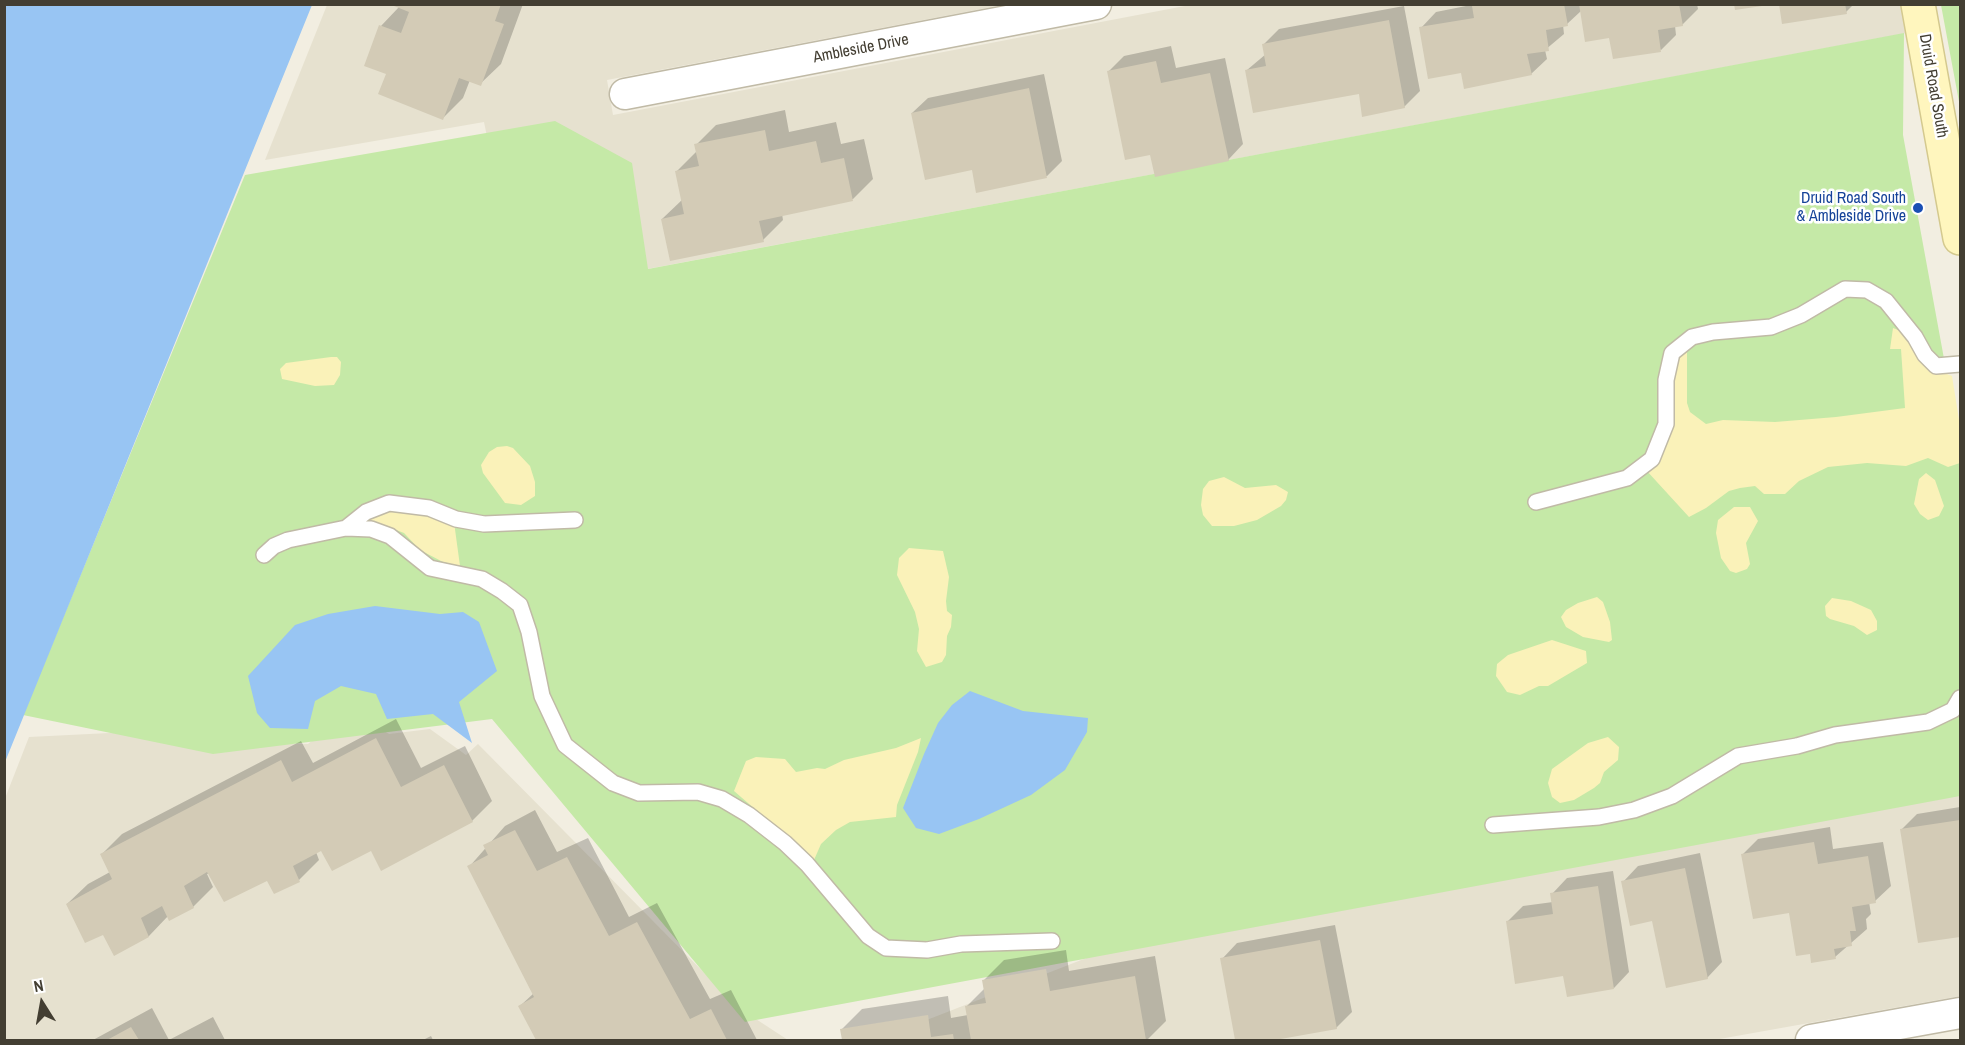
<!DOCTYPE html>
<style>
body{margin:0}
#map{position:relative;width:1965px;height:1045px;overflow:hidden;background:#f2eee1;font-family:"Archivo Narrow",sans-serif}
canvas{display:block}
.frame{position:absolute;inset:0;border:6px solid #433e32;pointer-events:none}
.north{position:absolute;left:12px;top:973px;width:60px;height:60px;-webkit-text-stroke:4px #fff;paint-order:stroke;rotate:349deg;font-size:16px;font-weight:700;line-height:24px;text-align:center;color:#433e32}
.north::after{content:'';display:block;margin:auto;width:21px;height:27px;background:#433e32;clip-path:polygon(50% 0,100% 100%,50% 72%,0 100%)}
</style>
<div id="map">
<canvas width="1965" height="1045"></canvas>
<div class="frame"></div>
<div class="north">N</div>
</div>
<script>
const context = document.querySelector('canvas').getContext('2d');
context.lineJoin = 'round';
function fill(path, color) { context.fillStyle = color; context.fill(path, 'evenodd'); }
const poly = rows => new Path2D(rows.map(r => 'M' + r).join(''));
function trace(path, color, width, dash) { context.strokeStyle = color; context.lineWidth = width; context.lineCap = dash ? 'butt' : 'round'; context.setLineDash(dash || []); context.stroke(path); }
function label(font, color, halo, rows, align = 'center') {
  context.font = font + ' "Archivo Narrow",sans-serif'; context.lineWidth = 5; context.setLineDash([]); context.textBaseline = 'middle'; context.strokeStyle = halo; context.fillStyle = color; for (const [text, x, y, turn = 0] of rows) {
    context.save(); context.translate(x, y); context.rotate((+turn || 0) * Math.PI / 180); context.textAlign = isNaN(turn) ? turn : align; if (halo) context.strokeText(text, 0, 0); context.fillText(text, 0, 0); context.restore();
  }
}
fill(poly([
 [1902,4,1907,33,519,293,484,122,265,160,327,5,1002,5,607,80,613,115,1190,5],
 [1960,722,1960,996,1714,1040,875,1040,1205,912],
 [375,725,389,734,430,729,466,755,478,744,739,1008,788,1040,5,1040,4,801,29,737,250,726,270,743,308,744,321,733]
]), '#e6e1cf');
fill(poly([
 [1941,5,1960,5,1960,107],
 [1904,33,1903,135,1960,446,1960,796,745,1022,492,719,213,754,23,715,245,175,555,121,632,163,648,269]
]), '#c5e9a7');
fill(poly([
 [1893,328,1903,332,1928,366,1952,376,1960,426,1960,463,1948,467,1928,458,1906,466,1867,463,1828,467,1799,481,1785,494,1764,494,1755,486,1740,488,1729,491,1706,508,1689,517,1646,470,1670,394,1677,353,1683,350,1687,352,1687,403,1690,412,1706,424,1723,420,1775,422,1836,417,1905,408,1901,349,1890,349],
 [331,357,337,357,341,362,340,375,334,385,315,386,282,379,280,369,286,363],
 [507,446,513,448,530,466,535,482,535,496,521,505,505,503,483,473,481,465,489,452,497,447],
 [1926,473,1935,480,1944,506,1939,516,1928,520,1920,514,1914,504,1919,479],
 [1224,477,1245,488,1276,485,1288,492,1286,500,1281,506,1257,520,1234,526,1212,526,1203,515,1201,505,1203,489,1209,481],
 [391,507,428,510,454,522,460,566,443,562,420,550,404,533,370,520,376,511],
 [1734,507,1750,507,1758,521,1746,543,1750,564,1747,569,1736,573,1730,571,1721,558,1716,533,1718,520],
 [909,548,943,551,949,577,946,601,947,611,952,615,951,627,947,636,946,655,942,662,926,667,917,651,919,629,915,612,897,575,899,558],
 [1597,597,1603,602,1610,622,1612,640,1609,642,1583,637,1566,627,1561,617,1566,610,1578,603],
 [1832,598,1851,601,1871,610,1877,621,1877,630,1867,635,1854,626,1830,619,1826,616,1825,606],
 [1552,640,1586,651,1587,663,1548,686,1539,686,1520,695,1507,692,1496,676,1497,664,1508,655],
 [1608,737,1619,747,1618,760,1604,772,1600,783,1594,788,1574,800,1560,803,1552,797,1548,783,1552,769,1588,743],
 [921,738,918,752,897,805,896,817,850,822,836,830,821,844,814,860,734,791,746,761,756,757,785,759,796,772,817,768,825,769,844,760,896,748]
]), '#faf2b9');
fill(poly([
 [5,4,312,5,5,762,4,5],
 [375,606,440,614,463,612,479,622,497,671,459,702,472,743,433,714,387,719,376,694,341,686,315,701,308,729,270,728,257,713,248,676,295,625,328,614],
 [970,691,1023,711,1088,718,1087,732,1065,770,1031,795,979,819,939,834,916,828,903,808,924,754,938,723,952,705]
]), '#98c5f3');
fill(poly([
 [393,4,523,4,501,64,480,84,470,80,463,98,443,118,388,73,366,65,381,26,399,7],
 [1476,4,1697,4,1698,9,1682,25,1675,26,1676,35,1661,50,1581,11,1567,24,1563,25,1564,34,1545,50,1547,59,1531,74,1462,72,1421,28,1436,12],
 [1780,4,1854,4,1846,12],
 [1404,6,1420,91,1404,107,1360,92,1247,70,1266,54,1264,44,1279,29],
 [1171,46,1176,68,1225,58,1243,144,1228,160,1152,153,1108,72,1124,56],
 [1044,74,1062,161,1047,176,973,168,912,113,928,98],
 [785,110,789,132,836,122,841,144,864,139,873,179,853,199,782,214,783,220,763,240,662,219,683,199,677,171,697,151,696,145,716,125],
 [396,719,421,768,465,746,492,801,472,821,371,849,321,849,316,852,319,860,299,880,210,873,207,874,213,887,193,907,168,916,149,936,115,954,103,933,67,904,88,884,110,872,102,854,122,834,301,741,313,763],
 [1960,807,1960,935,1919,942,1901,830,1917,814],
 [535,810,557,852,588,838,629,917,657,903,710,999,731,990,757,1040,538,1040,520,1006,534,993,469,867,505,826],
 [1830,827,1833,849,1883,842,1891,886,1875,901,1869,902,1871,914,1866,919,1867,929,1835,957,1811,952,1790,911,1743,854,1758,839],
 [1700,853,1722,962,1707,978,1653,920,1623,882,1638,866],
 [1613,871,1629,972,1614,988,1564,974,1507,922,1523,906,1553,902,1552,894,1567,878],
 [1335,925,1352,1012,1336,1028,1267,1040,1237,1040,1222,959,1237,943],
 [1066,950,1069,971,1155,956,1166,1021,1147,1040,844,1040,842,1029,862,1009,948,996,951,1018,968,1015,966,1007,985,988,984,980,1004,960],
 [152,1008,169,1040,213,1017,225,1040,93,1040],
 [431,1036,433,1040,423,1040]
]), '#0003');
fill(poly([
 [389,4,501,4,495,21,504,24,481,86,459,78,443,120,378,94,386,74,364,66,379,25,401,33,409,12],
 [1480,4,1564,4,1568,26,1546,30,1549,51,1527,54,1532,75,1464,89,1461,73,1428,79,1419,27,1474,18,1472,6],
 [1579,4,1679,4,1683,26,1658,30,1661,52,1613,59,1609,38,1585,42],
 [1734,4,1762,4,1762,6,1735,10],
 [1779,4,1845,4,1847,14,1782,24],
 [1389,20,1405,108,1362,117,1359,94,1253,113,1245,70,1266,66,1262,44],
 [1156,61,1161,83,1210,73,1229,161,1155,177,1150,155,1125,160,1107,71],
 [1029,88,1047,178,976,193,972,170,925,180,911,113],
 [765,130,769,151,816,141,821,163,844,158,853,201,759,221,764,242,670,261,661,219,684,214,675,171,699,166,694,144],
 [376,738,401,787,444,765,473,822,381,871,371,851,332,871,321,851,293,866,300,882,274,894,267,881,224,902,207,872,184,886,194,908,169,921,162,906,141,918,149,937,114,956,103,935,85,943,66,904,112,879,100,854,281,760,292,782],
 [1960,820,1960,937,1918,943,1900,829],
 [515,830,537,871,567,857,609,936,637,922,690,1019,711,1009,727,1040,536,1040,518,1006,534,997,467,866,488,855,483,845],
 [1814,842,1818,864,1868,856,1876,903,1852,907,1856,931,1850,931,1852,946,1834,949,1836,959,1811,963,1810,954,1796,956,1789,913,1753,919,1741,854],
 [1685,868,1708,979,1666,988,1652,921,1630,926,1621,881],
 [1598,886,1614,989,1567,997,1563,976,1515,984,1506,921,1553,914,1550,893],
 [1320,940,1337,1029,1275,1040,1235,1040,1220,958],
 [1046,969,1050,991,1135,976,1146,1040,971,1040,965,1006,986,1003,982,980],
 [928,1015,931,1037,953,1034,954,1040,842,1040,840,1029],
 [131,1027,139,1040,107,1040]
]), '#d3cbb6');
const lane = poly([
 [1536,502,1627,478,1652,459,1666,424,1666,380,1672,353,1692,337,1713,332,1771,327,1801,315,1845,289,1867,290,1886,301,1915,337,1925,355,1936,366,1960,364],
 [346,528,366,512,389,503,429,508,456,519,484,524,575,520],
 [264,555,274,546,288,540,346,528,371,529,390,536,430,568,482,579,502,591,520,605,529,632,542,696,565,745,613,783,639,793,698,792,722,799,749,815,785,843,807,864,868,936,886,948,927,950,961,944,1052,941],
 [1493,825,1599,817,1634,810,1672,796,1738,756,1797,746,1835,735,1928,722,1953,710,1960,698]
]);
const street = poly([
 [625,94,1096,4],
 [1811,1040,1960,1013]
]);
const secondary = poly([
 [1918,4,1960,238]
]);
trace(lane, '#c0baa6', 18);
trace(street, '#c0baa6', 33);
trace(secondary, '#d4c98e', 36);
trace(lane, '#fff', 15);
trace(street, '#fff', 30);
trace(secondary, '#fff6be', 33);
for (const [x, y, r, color] of [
 [1918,208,6,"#1a4fb4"]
]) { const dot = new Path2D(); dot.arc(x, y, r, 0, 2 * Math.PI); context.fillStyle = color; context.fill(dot); trace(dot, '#fff', 2); }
label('16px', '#433e32', '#fff', [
 ["Ambleside Drive",861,49,-11],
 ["Druid Road South",1933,86,80]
]);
label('16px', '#164399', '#fff', [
 ["Druid Road South",1906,199],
 ["& Ambleside Drive",1906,217]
], 'right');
</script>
